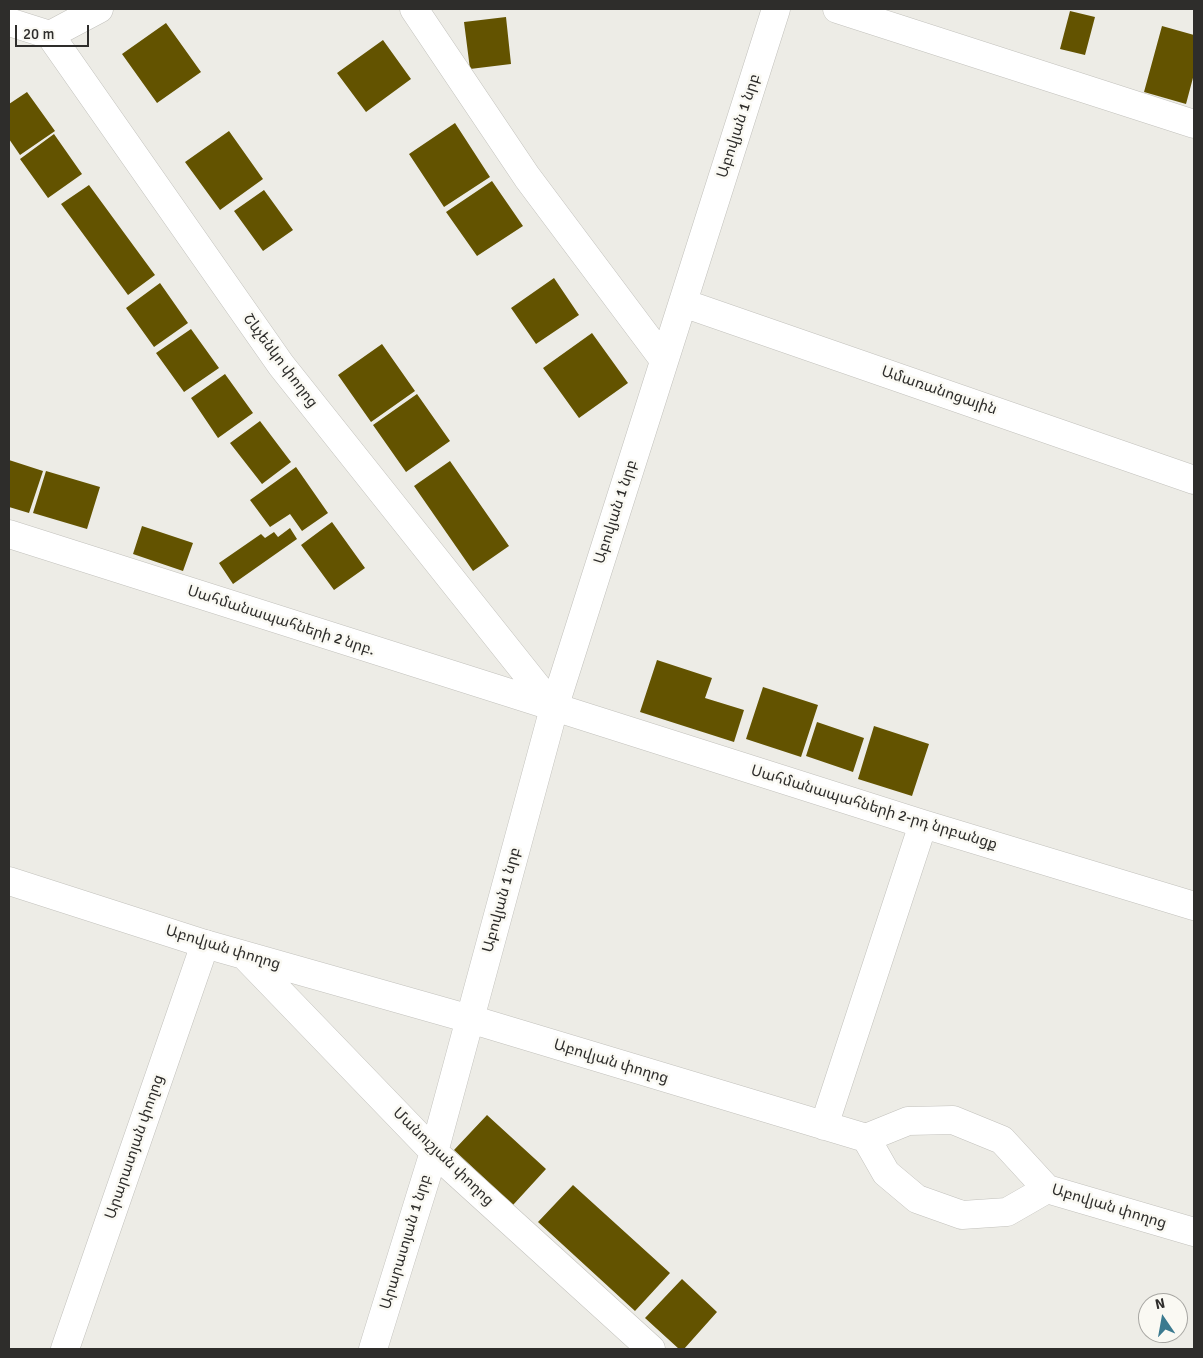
<!DOCTYPE html>
<meta charset="utf-8">
<style>
body{margin:0}
#map{position:relative;width:1203px;height:1358px;overflow:hidden;background:#edece6;font-family:Signika,sans-serif}
canvas{display:block}
.frame{position:absolute;inset:0;border:10px solid #2e2d2b;pointer-events:none}
.north{position:absolute;left:1138px;top:1293px;width:50px;height:50px;box-sizing:border-box;background:#faf9f3;border:1px solid #a8a7a3;border-radius:50%;rotate:348deg;font-size:14px;font-weight:700;line-height:20px;text-align:center;color:#2e2d2b}
.north::after{content:'';display:block;margin:auto;width:18px;height:22px;background:#3b7a8f;clip-path:polygon(50% 0,100% 100%,50% 72%,0 100%)}
.scale{position:absolute;left:15px;top:25px;width:74px;height:22px;box-sizing:border-box;border:2px solid #2e2d2b;border-top:0;padding-left:6px;font-size:15px;line-height:18px;white-space:nowrap;color:#2e2d2b;-webkit-text-stroke:4px #faf9f3;paint-order:stroke}
</style>
<div id="map">
<canvas width="1203" height="1358"></canvas>
<div class="frame"></div>
<div class="north">N</div>
<div class="scale">20 m</div>
</div>
<script>
const context = document.querySelector('canvas').getContext('2d');
context.lineJoin = 'round';
function fill(path, color) { context.fillStyle = color; context.fill(path, 'evenodd'); }
const poly = rows => new Path2D(rows.map(r => 'M' + r).join(''));
function trace(path, color, width, dash) { context.strokeStyle = color; context.lineWidth = width; context.lineCap = dash ? 'butt' : 'round'; context.setLineDash(dash || []); context.stroke(path); }
function label(font, color, halo, rows, align = 'center') {
  context.font = font + ' Signika,"Noto Sans Armenian",sans-serif'; context.lineWidth = 5; context.setLineDash([]); context.textBaseline = 'middle'; context.strokeStyle = halo; context.fillStyle = color; for (const [text, x, y, turn = 0] of rows) {
    context.save(); context.translate(x, y); context.rotate((+turn || 0) * Math.PI / 180); context.textAlign = isNaN(turn) ? turn : align; if (halo) context.strokeText(text, 0, 0); context.fillText(text, 0, 0); context.restore();
  }
}
fill(poly([
 [1070,11,1095,17,1085,55,1060,49],
 [506,17,511,64,470,69,464,22],
 [166,23,201,72,157,103,122,54],
 [1162,26,1194,35,1194,74,1186,104,1144,92],
 [383,40,411,79,366,112,337,73],
 [27,92,55,131,20,155,9,139,9,104],
 [455,123,490,177,444,207,409,154],
 [229,131,263,179,220,210,185,162],
 [54,134,82,174,48,198,20,159],
 [492,181,523,226,477,256,446,212],
 [89,185,155,275,128,295,61,204],
 [264,190,293,230,263,251,234,211],
 [554,278,579,315,536,344,511,308],
 [160,283,188,323,154,347,126,308],
 [191,329,219,368,184,392,156,353],
 [592,333,628,383,579,418,543,368],
 [382,344,415,391,371,422,338,375],
 [225,374,253,413,218,438,191,398],
 [417,394,450,441,406,472,373,425],
 [260,421,291,462,262,484,230,443],
 [9,460,43,471,29,513,9,507],
 [450,461,509,546,473,571,414,486],
 [296,467,328,513,302,531,290,514,270,527,250,500],
 [46,471,100,487,87,529,33,513],
 [332,522,365,568,334,590,301,545],
 [142,526,193,543,183,571,133,554],
 [290,528,297,539,233,584,219,563,261,534,265,538,274,532,278,537],
 [657,660,712,678,705,698,744,710,734,742,640,712],
 [763,687,818,705,801,757,746,739],
 [817,722,864,738,853,772,806,756],
 [874,726,929,744,912,796,858,779],
 [487,1115,546,1169,513,1205,454,1150],
 [573,1185,670,1273,635,1311,538,1222],
 [682,1279,717,1312,684,1349,679,1349,645,1318]
]), '#635300');
const minor = poly([
 [414,9,527,177,664,360],
 [837,9,1194,124],
 [9,22,50,35,281,365,554,708],
 [50,35,99,9],
 [683,303,1194,480],
 [9,534,923,824,1194,906],
 [205,944,470,1019,866,1138,908,1121,953,1120,1002,1140,1047,1189,1194,1232],
 [245,956,434,1152,651,1349],
 [824,1126,923,824],
 [866,1138,886,1173,917,1199,962,1215,1007,1212,1047,1189],
 [373,1349,434,1152,554,708,776,9]
]);
const major = poly([
 [9,881,205,944,65,1349]
]);
trace(minor, '#c2c1bc', 29);
trace(major, '#c2c1bc', 29);
trace(minor, '#fff', 28);
trace(major, '#fff', 28);
label('15px', '#2e2d2b', '#faf9f3', [
 ["Աբովյան 1 նրբ",739,126,-72],
 ["Շևչենկո փողոց",280,361,53],
 ["Ամառանոցային",939,391,19],
 ["Աբովյան 1 նրբ",616,512,-72],
 ["Սահմանապահների 2 նրբ.",281,621,18],
 ["Սահմանապահների 2-րդ նրբանցք",874,808,17],
 ["Աբովյան 1 նրբ",502,900,-75],
 ["Աբովյան փողոց",223,948,17],
 ["Աբովյան փողոց",611,1062,17],
 ["Արարատյան փողոց",135,1147,-71],
 ["Մանուշյան փողոց",443,1157,44],
 ["Աբովյան փողոց",1109,1207,17],
 ["Արարատյան 1 նրբ",406,1242,-73]
]);
</script>
